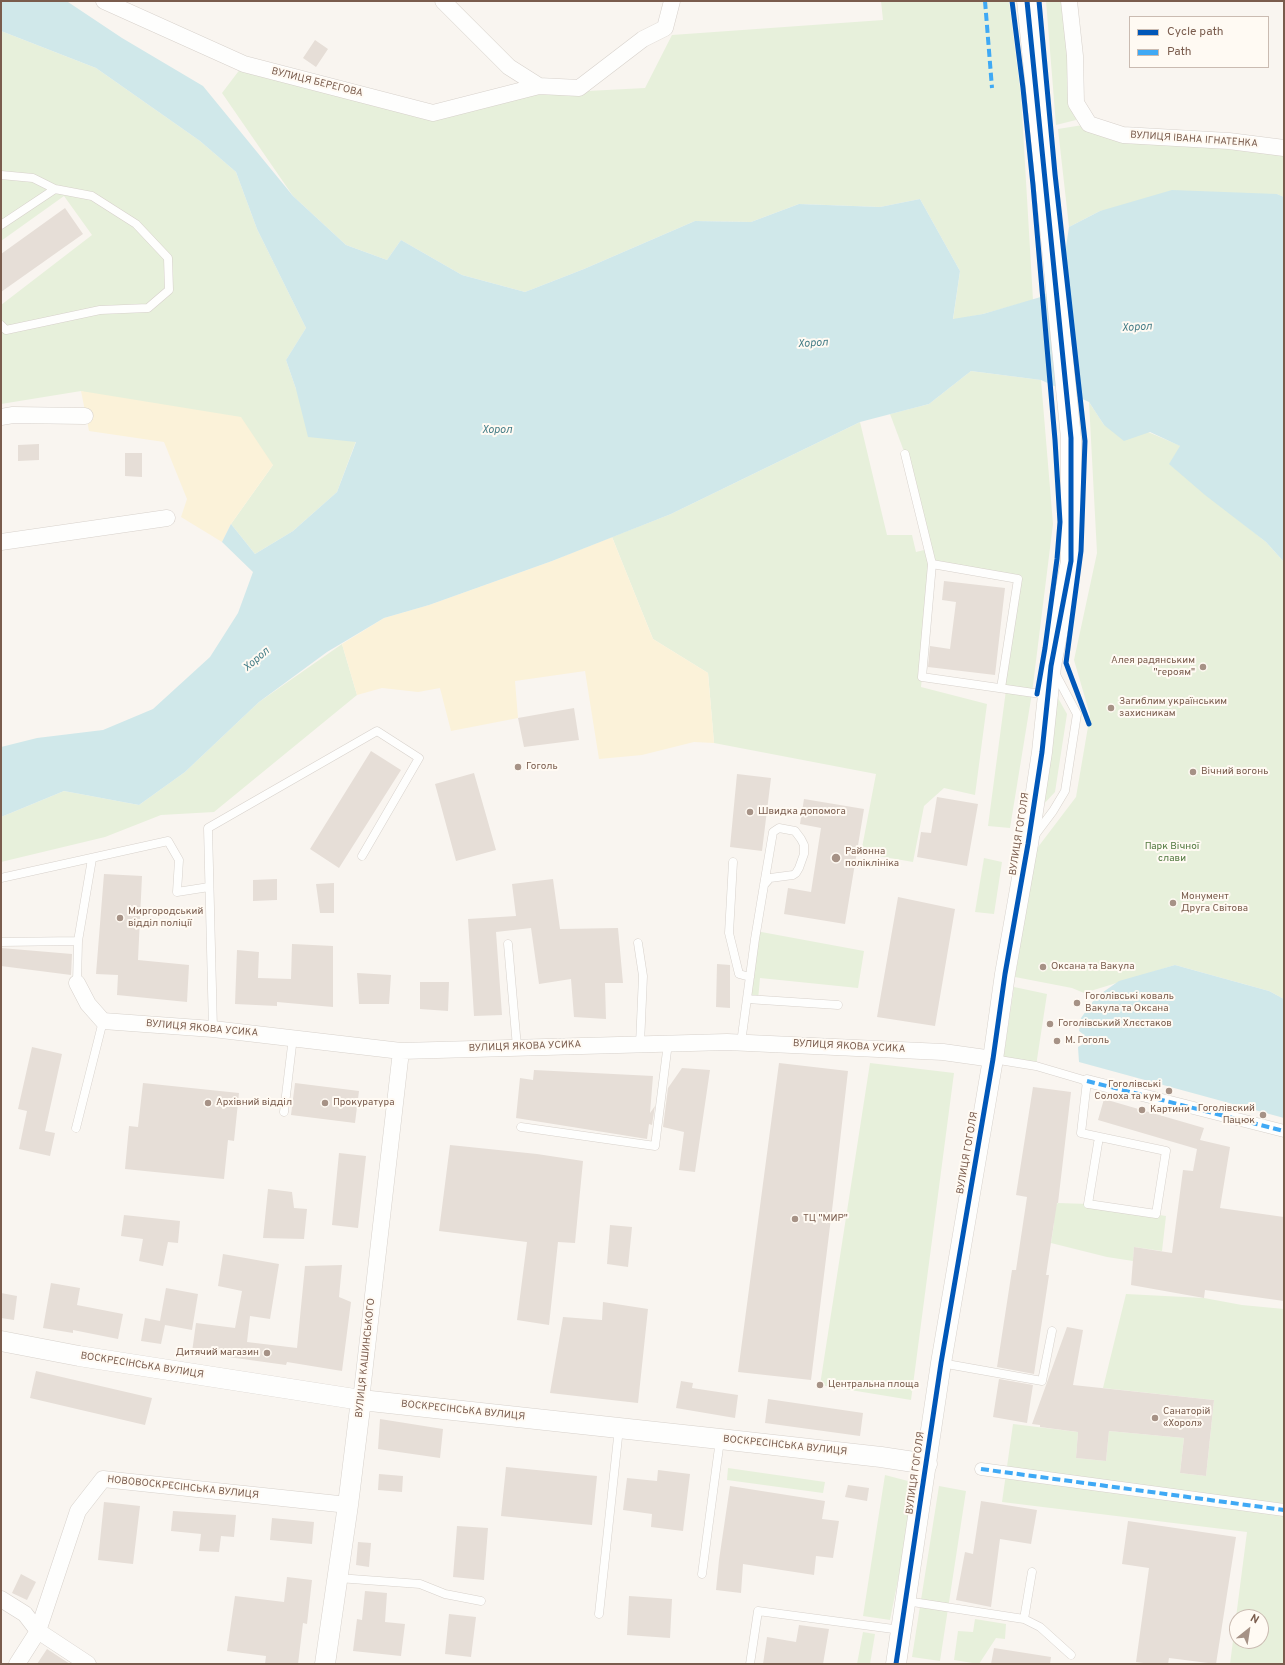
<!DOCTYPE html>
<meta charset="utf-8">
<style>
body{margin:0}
#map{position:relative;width:1285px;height:1665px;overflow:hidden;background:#f9f5f0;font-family:Overpass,sans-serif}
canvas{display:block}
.frame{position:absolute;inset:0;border:2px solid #7a5c4d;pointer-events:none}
.legend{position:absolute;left:1129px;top:16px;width:140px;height:52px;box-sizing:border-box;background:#fffaf3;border:1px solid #cabbb1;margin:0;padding:5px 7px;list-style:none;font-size:12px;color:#7a5c4d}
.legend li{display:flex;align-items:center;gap:8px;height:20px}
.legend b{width:20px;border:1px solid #cabbb1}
.north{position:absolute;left:1229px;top:1609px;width:40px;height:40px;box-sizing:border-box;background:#fffaf3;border:1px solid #cabbb1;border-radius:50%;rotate:30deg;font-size:11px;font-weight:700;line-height:16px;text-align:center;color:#7a5c4d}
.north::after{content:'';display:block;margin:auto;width:14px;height:18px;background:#a69286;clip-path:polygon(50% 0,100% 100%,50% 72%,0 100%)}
</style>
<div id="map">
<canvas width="1285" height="1665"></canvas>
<div class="frame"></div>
<ul class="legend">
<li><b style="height:5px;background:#0057b8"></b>Cycle path</li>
<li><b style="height:5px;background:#3fa9f5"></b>Path</li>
</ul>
<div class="north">N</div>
</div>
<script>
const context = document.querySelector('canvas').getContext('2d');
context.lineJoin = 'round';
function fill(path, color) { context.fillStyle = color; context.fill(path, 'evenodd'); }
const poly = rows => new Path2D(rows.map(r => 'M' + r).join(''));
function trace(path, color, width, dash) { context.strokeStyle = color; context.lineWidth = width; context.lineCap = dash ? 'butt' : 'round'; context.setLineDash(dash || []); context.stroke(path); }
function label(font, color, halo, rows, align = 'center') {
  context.font = font + ' Overpass,sans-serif'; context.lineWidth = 4; context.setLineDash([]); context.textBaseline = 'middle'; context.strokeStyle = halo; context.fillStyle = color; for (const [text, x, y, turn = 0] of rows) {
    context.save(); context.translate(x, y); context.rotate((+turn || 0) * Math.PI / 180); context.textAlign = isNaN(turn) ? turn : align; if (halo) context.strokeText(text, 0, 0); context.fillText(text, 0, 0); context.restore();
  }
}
fill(poly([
 [881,1,1009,1,1021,96,1033,300,983,314,953,320,960,271,920,199,880,207,799,204,751,222,695,221,584,269,525,292,462,275,401,240,387,260,346,245,293,196,222,93,244,64,433,113,530,94,645,88,672,35,883,20],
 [1046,1,1062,1,1076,120,1056,125],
 [1,31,96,68,200,141,236,172,257,229,306,328,286,360,296,389,356,441,337,492,293,531,255,554,231,524,273,465,81,391,1,404,1,305,92,235,64,196,1,241],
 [1089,124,1284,148,1284,197,1277,194,1100,211,1069,227,1058,129],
 [971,371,1041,380,1053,524,1032,693,1010,828,988,826,1006,690,1001,688,1017,579,933,565,921,687,987,704,975,795,944,788,924,806,913,862,861,853,876,774,714,743,708,673,653,639,612,537,671,514,860,422,887,535,912,535,916,552,928,549,905,454,890,414,929,404],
 [1089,402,1104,425,1148,432,1181,446,1170,464,1266,542,1284,562,1284,999,1269,991,1175,965,1084,993,1072,988,1015,977,1035,851,1076,797,1090,715,1074,660,1097,553],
 [342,644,357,695,214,812,161,815,105,837,1,862,1,817,64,791,139,805,185,772,259,702],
 [1058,698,1067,714,1055,792,1042,806],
 [984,858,1002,862,994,914,975,912],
 [756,931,864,951,858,988,760,978,758,1000,747,999],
 [1014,987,1047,994,1036,1066,1003,1060],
 [870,1063,954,1073,911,1400,820,1385],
 [1058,1203,1088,1204,1166,1216,1162,1251,1134,1247,1133,1261,1107,1257,1051,1243,1054,1223,1034,1220],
 [1126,1294,1204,1298,1242,1305,1284,1309,1284,1664,1230,1664,1247,1532,1002,1502,1013,1424,1078,1432,1076,1458,1106,1461,1109,1431,1184,1438,1180,1473,1206,1476,1214,1400,1103,1388],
 [1237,1617,1261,1617,1261,1641,1237,1641],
 [728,1468,825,1482,823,1493,727,1480],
 [885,1475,908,1481,915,1494,890,1620,863,1616],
 [939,1486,966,1491,940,1661,912,1657],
 [975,1619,1006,1624,1005,1639,996,1638,979,1664,954,1660,958,1631,973,1632],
 [863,1632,875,1634,870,1664,857,1664]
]), '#e7f0db');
fill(poly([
 [81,391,241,417,273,465,231,524,222,542,181,517,187,499,164,442,89,431],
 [612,537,653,639,708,673,714,743,694,742,642,755,599,759,585,671,515,681,518,718,451,731,440,688,418,692,382,688,357,695,342,644,384,618,429,605,552,561]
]), '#fbf2d9');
fill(poly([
 [1,1,68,2,122,38,203,86,293,196,346,245,387,260,401,240,462,275,525,292,584,269,695,221,751,222,799,204,880,207,920,199,960,271,953,319,983,314,1044,296,1063,267,1069,227,1100,211,1172,190,1277,194,1284,197,1284,562,1266,542,1205,495,1169,464,1180,446,1150,432,1124,441,1104,425,1089,402,1041,380,971,371,929,404,860,422,671,514,552,561,429,605,384,618,327,652,259,702,185,772,139,805,64,791,1,817,1,747,37,738,103,730,153,709,210,657,238,613,253,572,222,542,231,524,255,554,293,531,337,492,356,442,308,437,296,389,286,360,306,328,257,229,236,172,200,141,96,68,1,31],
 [1175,965,1269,991,1284,999,1284,1118,1079,1062,1078,1047,1083,1044,1085,1038,1083,1034,1079,1031,1081,1018,1096,997,1119,981]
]), '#d0e8ea');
fill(poly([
 [315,40,328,49,316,67,303,58],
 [65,208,83,234,1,292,1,254],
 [39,444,39,460,18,461,18,445],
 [125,453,142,453,142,477,125,476],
 [944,581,1005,588,995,675,928,667,930,646,950,649,956,602,942,600],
 [574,708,579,740,524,747,518,718],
 [371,751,401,770,339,868,310,849],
 [474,773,496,850,456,861,435,784],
 [737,774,771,778,762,851,730,847],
 [937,797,978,804,967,866,917,857,921,832,931,833],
 [804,799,864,809,845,924,784,914,788,888,811,892,821,828,800,824],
 [104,874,142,876,138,960,189,965,187,1002,117,995,118,975,96,974],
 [277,879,277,900,253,901,253,880],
 [553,879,560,929,618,928,623,983,605,983,606,1019,574,1017,571,979,539,984,531,928,496,932,502,1015,474,1016,468,919,516,916,512,884],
 [334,883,334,913,320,913,316,884],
 [898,897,955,909,935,1026,877,1017],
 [292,944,333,946,333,1007,277,1002,277,1006,235,1004,237,950,259,952,258,978,291,979],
 [1,948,72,954,71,975,1,966],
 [717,964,730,965,730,1008,716,1007],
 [357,973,391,975,389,1004,359,1004],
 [420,982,449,982,448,1011,420,1009],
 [32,1047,62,1054,45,1131,55,1133,50,1156,19,1149,27,1111,18,1109],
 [779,1063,848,1071,833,1202,811,1380,738,1372],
 [682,1068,710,1070,695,1172,679,1170,684,1132,663,1127,668,1088],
 [534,1070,653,1076,650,1113,655,1106,652,1125,649,1124,647,1139,516,1118,520,1078,533,1080],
 [143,1083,239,1093,234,1141,228,1140,224,1179,125,1169,129,1126,138,1127],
 [295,1083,359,1091,355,1123,291,1115],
 [1033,1087,1071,1092,1058,1203,1057,1203,1046,1275,1049,1275,1034,1374,997,1367,1012,1270,1016,1270,1027,1197,1016,1195],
 [1104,1099,1204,1128,1200,1140,1230,1147,1220,1208,1284,1217,1284,1301,1205,1290,1204,1298,1131,1285,1134,1247,1172,1253,1183,1170,1193,1171,1197,1149,1098,1120],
 [450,1145,537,1154,583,1161,575,1243,558,1242,549,1325,517,1320,527,1242,439,1231],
 [339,1153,366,1156,358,1228,332,1225],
 [268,1189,292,1192,294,1208,307,1209,304,1239,263,1238],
 [124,1215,180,1221,178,1243,168,1242,163,1266,139,1261,143,1239,121,1236],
 [610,1225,632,1227,628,1267,607,1264],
 [223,1254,279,1264,270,1319,250,1316,247,1342,297,1348,305,1266,342,1265,339,1297,351,1302,342,1371,287,1362,286,1365,192,1352,196,1323,235,1328,242,1291,218,1286],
 [51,1283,80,1288,77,1305,123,1314,118,1339,73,1330,73,1333,43,1328],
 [166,1288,198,1294,192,1330,165,1325,161,1344,141,1341,145,1318,160,1321],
 [1,1293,17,1296,14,1320,1,1318],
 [603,1302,648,1309,638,1403,550,1393,563,1317,602,1320],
 [1067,1327,1083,1330,1073,1385,1214,1400,1206,1476,1180,1473,1184,1438,1109,1431,1106,1461,1076,1458,1078,1432,1040,1427,1040,1425,1032,1424],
 [36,1371,152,1398,145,1425,30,1398],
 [999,1379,1033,1385,1027,1423,993,1417],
 [681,1381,693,1383,692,1388,738,1395,735,1418,676,1408],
 [768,1399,863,1413,860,1436,765,1423],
 [380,1419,443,1429,440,1458,378,1449],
 [506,1467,597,1476,592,1525,501,1516],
 [658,1470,690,1474,683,1531,651,1527,652,1514,623,1510,627,1478,657,1481],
 [379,1474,403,1476,402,1492,378,1490],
 [848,1485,869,1488,867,1501,845,1497],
 [730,1486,825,1501,822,1519,839,1521,833,1558,816,1556,814,1575,743,1564,741,1593,716,1590,719,1560],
 [981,1501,1037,1510,1031,1544,1000,1539,991,1607,956,1600,965,1552,973,1554],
 [104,1502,140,1506,133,1564,98,1560],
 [173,1511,236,1515,234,1537,221,1536,219,1552,199,1551,201,1534,171,1531],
 [272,1518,314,1522,312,1544,270,1540],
 [1128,1521,1236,1537,1216,1664,1169,1658,1168,1664,1151,1664,1136,1662,1149,1568,1122,1564],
 [457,1526,488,1528,484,1580,453,1577],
 [358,1542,371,1543,369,1567,356,1565],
 [21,1574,36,1582,27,1600,12,1593],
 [287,1577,312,1580,307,1624,303,1623,298,1664,265,1664,266,1656,227,1651,235,1596,284,1602],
 [365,1591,387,1593,385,1622,405,1624,401,1656,353,1651,357,1619,362,1620],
 [629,1596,672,1599,670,1638,627,1635],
 [449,1614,476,1617,471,1657,445,1654],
 [799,1625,829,1629,823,1664,763,1664,767,1637,796,1642],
 [994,1648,1051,1657,1050,1664,991,1664],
 [47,1649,70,1664,37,1664]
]), '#e6ded7');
const service = poly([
 [1,175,33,178,55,189],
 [1,225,55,189,92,196,136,224,168,258,169,290,148,308,100,310,6,330,1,325],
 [905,454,932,564,922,677,1048,695],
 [932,564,1018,579,1001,688],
 [1035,835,1053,811,1065,791,1077,714,1055,673],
 [733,862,729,933,739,974,750,977],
 [1,878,168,841,179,860,177,892,209,887],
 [1,942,78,941],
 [638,943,643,976,640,1044],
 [508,944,517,1047],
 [77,983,78,941,92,859],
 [747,999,838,1005],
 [213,1029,208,828,377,731,419,758,362,856],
 [741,1043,755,939,764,885,773,832,779,828,795,831,801,839,804,845,804,854,799,868,796,873,793,875,770,878,764,885],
 [993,1059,1036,1066,1087,1081,1081,1133,1166,1151,1156,1214,1088,1204,1099,1137],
 [284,1112,293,1037],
 [521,1127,655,1146,668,1043],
 [76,1128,103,1021],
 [941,1363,1042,1381,1052,1331],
 [702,1574,720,1440],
 [338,1578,420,1584,445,1594,481,1601],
 [906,1601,1024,1619,1032,1572],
 [599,1614,619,1428],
 [1024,1619,1040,1627,1071,1655],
 [750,1664,758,1611,901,1630]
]);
const pedestrian = poly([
 [1087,1081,1284,1131],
 [981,1469,1284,1510]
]);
const minor = poly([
 [104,1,244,64,433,113,539,86],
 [443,1,509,67,539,86,579,88,643,39,665,28,672,1],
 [1069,1,1075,56,1076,103,1089,124,1123,135,1229,141,1284,148],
 [1,417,13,415,85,416],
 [1,542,167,518],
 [77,983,88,1004,103,1021,213,1029,401,1051,727,1042,943,1052,993,1059],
 [361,1400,401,1051],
 [1,1599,25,1614,38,1631,88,1664],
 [17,1664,38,1631,78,1511,103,1479,348,1505]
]);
const tertiary = poly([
 [1,1341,79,1356,361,1400,720,1439,881,1457,927,1464],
 [325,1664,348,1505,361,1400],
 [896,1664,941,1363,993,1059,1005,974,1028,844,1042,752,1051,666,1071,561,1071,438,1027,1]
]);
trace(service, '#d7d1cb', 9);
trace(pedestrian, '#d7d1cb', 13);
trace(minor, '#d7d1cb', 17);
trace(tertiary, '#d7d1cb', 21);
trace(service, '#fefefd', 8);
trace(pedestrian, '#fefefd', 12);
trace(minor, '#fefefd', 16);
trace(tertiary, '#fefefd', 20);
trace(poly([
 [985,1,992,88],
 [1087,1081,1284,1131],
 [981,1469,1284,1510]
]), '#3fa9f5', 4, [8, 4]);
trace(poly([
 [1012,1,1023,88,1033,185,1055,440,1060,522,1057,559,1045,648,1037,694],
 [1039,1,1055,174,1085,441,1081,551,1066,663,1089,724],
 [896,1664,941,1363,993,1059,1005,974,1028,844,1042,752,1051,666,1071,561,1071,438,1027,1]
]), '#0057b8', 5);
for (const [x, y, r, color] of [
 [1203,667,4,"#a69286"],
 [1111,708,4,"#a69286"],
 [518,767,4,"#a69286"],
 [1193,772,4,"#a69286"],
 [750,812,4,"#a69286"],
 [836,858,5,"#a69286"],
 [1173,903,4,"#a69286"],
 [120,918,4,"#a69286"],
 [1043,967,4,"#a69286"],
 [1077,1003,4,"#a69286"],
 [1050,1024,4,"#a69286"],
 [1057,1041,4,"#a69286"],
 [1169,1091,4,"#a69286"],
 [208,1103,4,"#a69286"],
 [325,1103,4,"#a69286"],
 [1142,1110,4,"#a69286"],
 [1263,1115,4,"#a69286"],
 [795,1219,4,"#a69286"],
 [267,1353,4,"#a69286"],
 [820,1385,4,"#a69286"],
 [1155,1418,4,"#a69286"]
]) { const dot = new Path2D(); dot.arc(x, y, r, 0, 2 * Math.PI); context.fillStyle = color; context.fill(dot); trace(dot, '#fffaf3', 1.5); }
label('10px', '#7a5c4d', '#fffaf3', [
 ["ВУЛИЦЯ БЕРЕГОВА",317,83,14],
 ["ВУЛИЦЯ ІВАНА ІГНАТЕНКА",1194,140,4],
 ["ВУЛИЦЯ ГОГОЛЯ",1020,834,-81],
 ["ВУЛИЦЯ ЯКОВА УСИКА",202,1029,5],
 ["ВУЛИЦЯ ЯКОВА УСИКА",525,1047,-2],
 ["ВУЛИЦЯ ЯКОВА УСИКА",849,1047,3],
 ["ВУЛИЦЯ ГОГОЛЯ",968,1153,-80],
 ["ВУЛИЦЯ КАШИНСЬКОГО",366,1358,-84],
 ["ВОСКРЕСІНСЬКА ВУЛИЦЯ",142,1366,9],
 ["ВОСКРЕСІНСЬКА ВУЛИЦЯ",463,1411,6],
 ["ВОСКРЕСІНСЬКА ВУЛИЦЯ",785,1446,6],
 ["ВУЛИЦЯ ГОГОЛЯ",916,1473,-82],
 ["НОВОВОСКРЕСІНСЬКА ВУЛИЦЯ",183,1488,6]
]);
label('10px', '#7a5c4d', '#fffaf3', [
 ["Алея радянським",1195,661,"right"],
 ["\"героям\"",1195,673,"right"],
 ["Загиблим українським",1119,702],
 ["захисникам",1119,714],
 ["Гоголь",526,767],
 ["Вічний вогонь",1201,772],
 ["Швидка допомога",758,812],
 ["Районна",845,852],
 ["поліклініка",845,864],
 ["Монумент",1181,897],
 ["Друга Світова",1181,909],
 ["Миргородський",128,912],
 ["відділ поліції",128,924],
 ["Оксана та Вакула",1051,967],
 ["Гоголівські коваль",1085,997],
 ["Вакула та Оксана",1085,1009],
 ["Гоголівський Хлєстаков",1058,1024],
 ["М. Гоголь",1065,1041],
 ["Гоголівські",1161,1085,"right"],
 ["Солоха та кум",1161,1097,"right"],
 ["Архівний відділ",216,1103],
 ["Прокуратура",333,1103],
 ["Гоголівский",1255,1109,"right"],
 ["Пацюк",1255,1121,"right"],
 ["Картини",1150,1110],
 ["ТЦ \"МИР\"",803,1219],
 ["Дитячий магазин",259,1353,"right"],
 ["Центральна площа",828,1385],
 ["Санаторій",1163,1412],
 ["«Хорол»",1163,1424]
], 'left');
label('10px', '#537a41', '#fffaf3', [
 ["Парк Вічної",1172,847],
 ["слави",1172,859]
]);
label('italic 11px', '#437c86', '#fffaf3', [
 ["Хорол",1137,328,-3],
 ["Хорол",813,344,-3],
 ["Хорол",497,431],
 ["Хорол",257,660,-41]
]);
</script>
